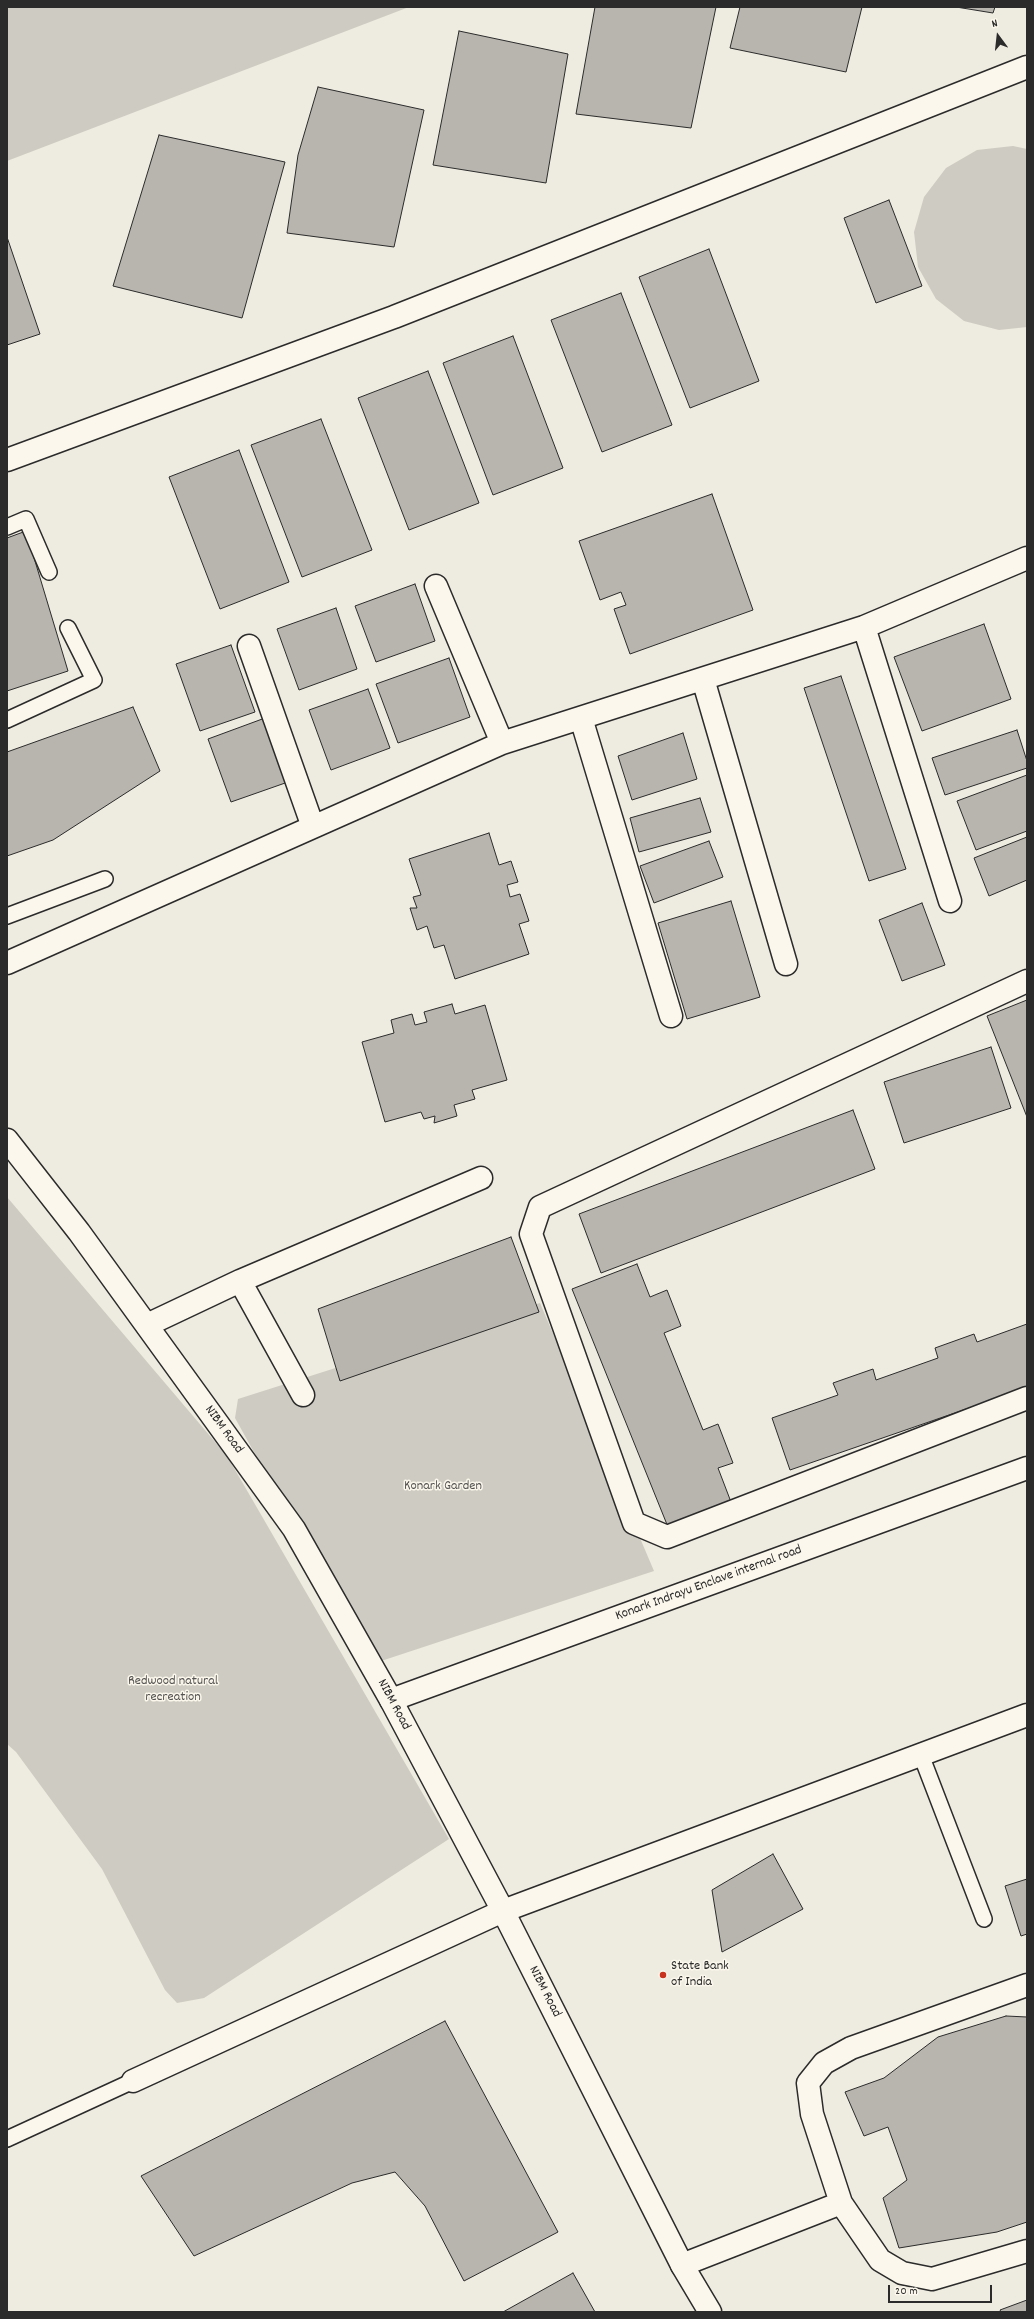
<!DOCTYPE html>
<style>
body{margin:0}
#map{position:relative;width:1034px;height:2319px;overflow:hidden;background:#eeebe0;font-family:Dekko,sans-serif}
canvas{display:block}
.frame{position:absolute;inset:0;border:8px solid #2b2b2b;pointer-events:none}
.north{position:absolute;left:978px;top:16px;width:40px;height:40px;-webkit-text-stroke:3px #fbf7ec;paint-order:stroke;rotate:345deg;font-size:11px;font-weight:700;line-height:16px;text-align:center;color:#2b2b2b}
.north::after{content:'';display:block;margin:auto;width:14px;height:18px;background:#2b2b2b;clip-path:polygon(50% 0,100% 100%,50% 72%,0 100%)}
.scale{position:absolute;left:888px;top:2285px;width:104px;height:18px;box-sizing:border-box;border:2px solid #2b2b2b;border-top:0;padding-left:5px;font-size:12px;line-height:14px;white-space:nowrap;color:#2b2b2b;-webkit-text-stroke:3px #fbf7ec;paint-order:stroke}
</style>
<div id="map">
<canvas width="1034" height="2319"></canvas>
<div class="frame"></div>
<div class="north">N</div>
<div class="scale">20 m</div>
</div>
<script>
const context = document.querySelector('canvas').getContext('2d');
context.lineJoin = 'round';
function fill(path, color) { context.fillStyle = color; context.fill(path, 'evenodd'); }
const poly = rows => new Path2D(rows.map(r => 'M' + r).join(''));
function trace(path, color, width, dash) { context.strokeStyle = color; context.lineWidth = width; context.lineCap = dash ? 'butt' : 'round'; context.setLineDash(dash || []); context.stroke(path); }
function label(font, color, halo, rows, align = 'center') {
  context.font = font + ' Dekko,sans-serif'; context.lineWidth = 3; context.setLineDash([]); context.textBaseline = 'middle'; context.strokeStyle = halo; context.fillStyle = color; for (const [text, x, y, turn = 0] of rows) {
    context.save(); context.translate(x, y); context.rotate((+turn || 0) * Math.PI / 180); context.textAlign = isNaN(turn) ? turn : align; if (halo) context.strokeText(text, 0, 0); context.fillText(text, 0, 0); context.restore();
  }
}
fill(poly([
 [7,7,409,7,7,161],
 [1013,146,1027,149,1027,327,999,330,964,321,936,299,918,267,914,232,924,197,946,168,977,150],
 [7,1197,227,1456,449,1839,204,1998,177,2003,165,1990,102,1869,16,1752,7,1744],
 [540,1303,654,1571,372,1664,235,1418,238,1399]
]), '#cecbc2');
const building = poly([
 [595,7,716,7,691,128,576,114,595,7],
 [740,7,862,7,846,72,730,48,740,7],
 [956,7,995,7,993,13,956,7],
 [459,31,568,54,546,183,433,165,459,31],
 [318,87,424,110,394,247,287,233,298,155,318,87],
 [159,135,285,162,242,318,113,286,159,135],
 [889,200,922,286,876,303,844,218,889,200],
 [7,237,40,334,7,345,7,237],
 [709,249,759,381,690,408,639,277,709,249],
 [621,293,672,425,602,452,551,320,621,293],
 [513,336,563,468,493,495,443,363,513,336],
 [428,371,479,503,409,530,358,398,428,371],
 [321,419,372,550,302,577,251,445,321,419],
 [239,450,289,582,220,609,169,477,239,450],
 [712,494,753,610,630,654,614,609,626,605,621,592,600,600,579,541,712,494],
 [26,531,68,671,7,691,7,538,26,531],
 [415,584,435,641,376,662,355,606,415,584],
 [336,608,357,669,299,690,277,629,336,608],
 [984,624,1011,699,922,731,894,657,984,624],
 [231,645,255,712,200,731,176,664,231,645],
 [449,658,470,717,398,743,376,684,449,658],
 [841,676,906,869,869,881,804,688,841,676],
 [368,689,390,748,331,770,309,710,368,689],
 [133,707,160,771,53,840,7,856,7,752,133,707],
 [265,718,288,782,231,802,208,739,265,718],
 [1017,730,1027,761,1027,768,945,795,932,758,1017,730],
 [683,733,697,779,632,800,618,756,683,733],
 [1027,775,1027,831,976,850,957,801,1027,775],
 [700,798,711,832,639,852,630,818,700,798],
 [489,833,499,865,511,861,518,882,507,885,510,897,520,894,529,921,519,924,529,954,455,979,444,945,434,948,427,926,417,930,410,908,417,908,413,897,421,895,409,859,489,833],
 [1027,837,1027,880,989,896,974,858,1027,837],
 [709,841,723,877,654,903,640,866,709,841],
 [731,901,760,997,687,1019,658,923,731,901],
 [922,903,945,965,902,981,879,920,922,903],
 [1027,1000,1027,1117,987,1016,1027,1000],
 [452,1004,455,1014,485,1005,507,1080,472,1090,475,1099,454,1105,457,1116,434,1123,435,1116,424,1119,421,1112,385,1122,362,1042,394,1033,391,1020,412,1014,415,1025,427,1022,424,1012,452,1004],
 [991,1047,1011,1108,904,1143,884,1082,991,1047],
 [853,1110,875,1169,601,1273,579,1214,853,1110],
 [511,1237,539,1312,340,1381,318,1309,511,1237],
 [637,1264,650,1297,667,1290,681,1326,664,1333,703,1430,718,1424,733,1463,718,1468,731,1502,668,1527,572,1289,637,1264],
 [1027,1324,1027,1388,790,1470,772,1418,838,1395,833,1383,873,1369,876,1380,938,1358,935,1348,974,1334,977,1342,1027,1324],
 [773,1854,803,1909,722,1952,712,1890,773,1854],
 [1027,1879,1027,1934,1021,1936,1005,1886,1027,1879],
 [1006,2016,1027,2017,1027,2222,997,2232,899,2248,883,2198,907,2180,888,2127,864,2136,845,2092,884,2078,938,2037,1006,2016],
 [445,2021,558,2232,464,2281,425,2206,395,2172,352,2183,194,2256,141,2176,445,2021],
 [573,2273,595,2312,503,2312,573,2273],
 [1027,2300,1027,2312,1001,2312,1000,2310,1027,2300]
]);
fill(building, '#b8b5ae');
trace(building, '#2b2b2b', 1);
const service = poly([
 [7,527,26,519,49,572],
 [7,720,94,680,68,628],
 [7,916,105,879],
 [921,1755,984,1919],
 [7,2139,133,2081]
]);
const minor = poly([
 [7,460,394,317,1027,67],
 [436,586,502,743],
 [864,627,950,901],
 [249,646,313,827],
 [703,679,786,964],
 [581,718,671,1016],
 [7,963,502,743,864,627,1027,558],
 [1027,981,540,1207,531,1234,634,1523,667,1537,1027,1398],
 [240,1281,303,1395],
 [147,1325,240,1281,481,1178],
 [391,1700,1027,1468],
 [1027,1985,851,2048,824,2063,808,2083,812,2114,841,2203,880,2260,902,2273,932,2279,1027,2251],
 [133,2081,503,1911,1027,1715],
 [682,2265,841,2203]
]);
const secondary = poly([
 [7,1140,79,1232,294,1529,391,1700,503,1911,682,2265,710,2312]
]);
trace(service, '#2b2b2b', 18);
trace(minor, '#2b2b2b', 25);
trace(secondary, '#2b2b2b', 25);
trace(service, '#fbf7ec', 15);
trace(minor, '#fbf7ec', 22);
trace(secondary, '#fbf7ec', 22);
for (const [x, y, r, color] of [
 [663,1975,4,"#c8321e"]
]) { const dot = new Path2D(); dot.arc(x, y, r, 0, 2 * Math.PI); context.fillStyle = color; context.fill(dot); trace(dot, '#fbf7ec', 1.5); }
label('14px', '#2b2b2b', '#fbf7ec', [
 ["NIBM Road",223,1430,54],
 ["Konark Indrayu Enclave internal road",709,1584,-20],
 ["NIBM Road",393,1705,62],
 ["NIBM Road",544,1992,63]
]);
label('14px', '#545351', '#fbf7ec', [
 ["Konark Garden",443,1487],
 ["Redwood natural",173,1682],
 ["recreation",173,1698]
]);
label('14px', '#2b2b2b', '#fbf7ec', [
 ["State Bank",671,1967],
 ["of India",671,1983]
], 'left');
</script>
